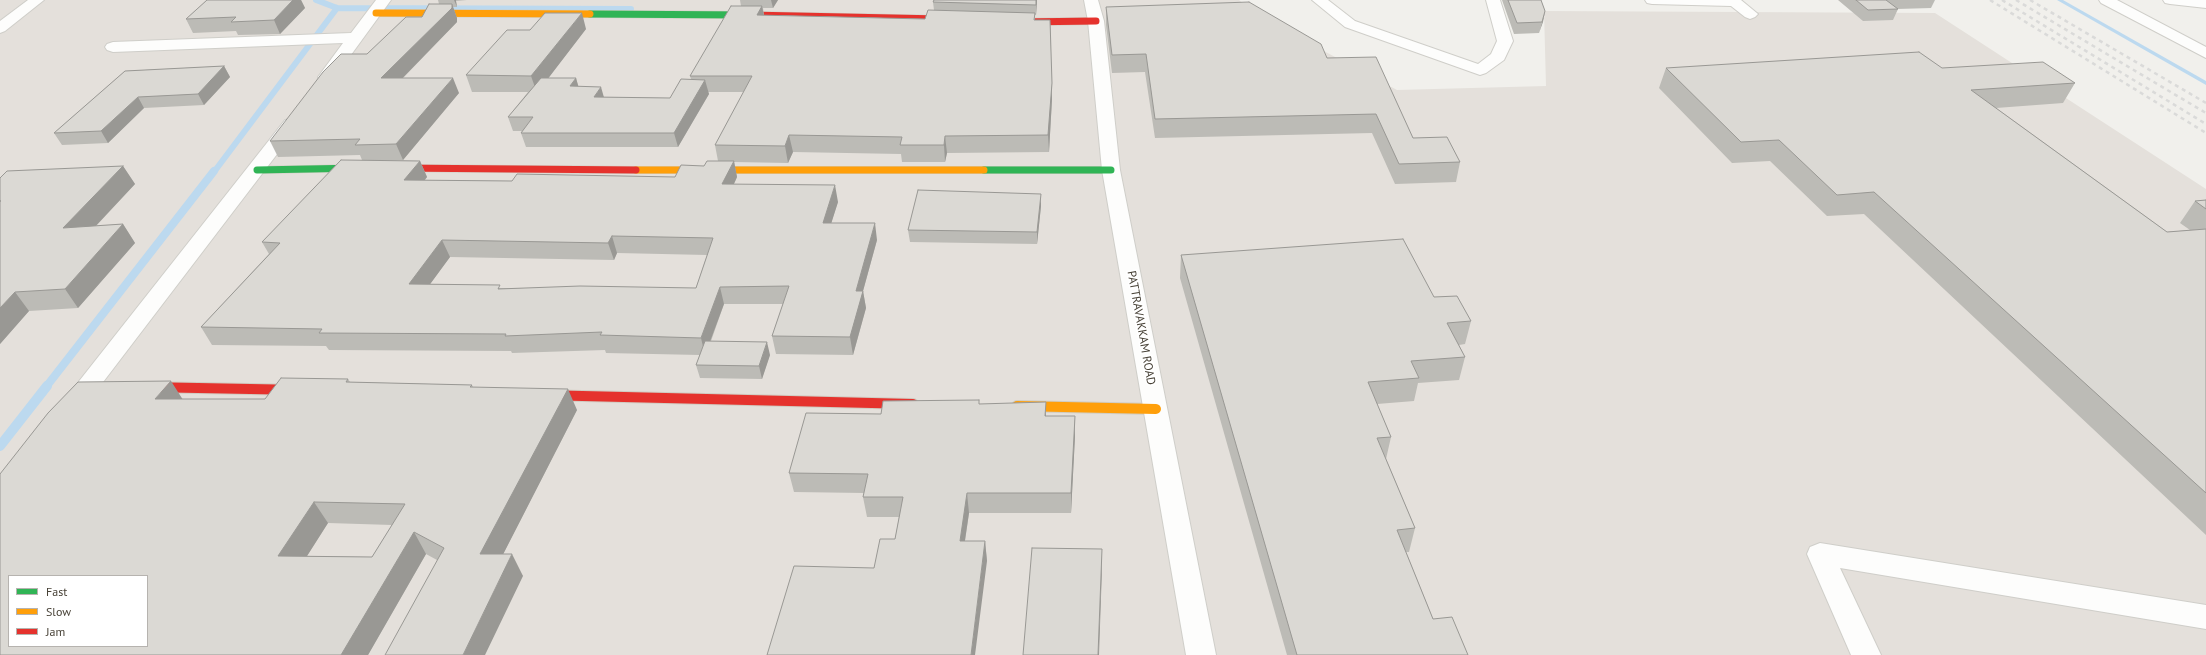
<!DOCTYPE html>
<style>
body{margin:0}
#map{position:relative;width:2206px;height:655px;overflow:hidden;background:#f1f0ec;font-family:"PT Sans",sans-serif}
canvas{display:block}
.legend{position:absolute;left:8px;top:575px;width:140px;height:72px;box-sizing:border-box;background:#fff;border:1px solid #b6b3af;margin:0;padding:5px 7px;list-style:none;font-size:12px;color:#484237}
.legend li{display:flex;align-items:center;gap:8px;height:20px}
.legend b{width:20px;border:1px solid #b6b3af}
</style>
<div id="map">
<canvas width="2206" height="655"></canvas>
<ul class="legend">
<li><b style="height:5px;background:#30b455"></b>Fast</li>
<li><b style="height:5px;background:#ff9f0a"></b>Slow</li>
<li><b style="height:5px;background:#e5322d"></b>Jam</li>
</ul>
</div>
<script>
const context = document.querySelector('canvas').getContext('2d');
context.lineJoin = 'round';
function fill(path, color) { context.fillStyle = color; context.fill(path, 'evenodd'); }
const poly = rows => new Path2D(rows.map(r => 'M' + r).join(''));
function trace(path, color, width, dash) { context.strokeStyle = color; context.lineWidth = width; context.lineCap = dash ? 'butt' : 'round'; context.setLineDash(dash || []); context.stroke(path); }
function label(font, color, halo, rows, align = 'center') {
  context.font = font + ' "PT Sans",sans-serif'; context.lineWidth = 3.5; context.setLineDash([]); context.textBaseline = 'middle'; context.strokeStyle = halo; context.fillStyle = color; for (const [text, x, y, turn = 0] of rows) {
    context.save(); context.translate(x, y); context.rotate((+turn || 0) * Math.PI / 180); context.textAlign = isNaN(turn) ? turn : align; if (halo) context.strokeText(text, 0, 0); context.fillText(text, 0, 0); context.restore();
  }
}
fill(poly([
 [0,0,1239,0,1260,17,1397,90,1546,86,1544,11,1935,13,2206,189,2206,655,0,655],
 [9,576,147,576,147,646,9,646]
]), '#e4e0db');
fill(poly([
 [2057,0,2063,0,2206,81,2206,85]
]), '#bcd9ef');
trace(poly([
 [316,0,337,8,631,9],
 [214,172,337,8]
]), '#bcd9ef', 6);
trace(poly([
 [46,387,214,171]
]), '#bcd9ef', 8);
trace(poly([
 [0,446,47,386]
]), '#bcd9ef', 10);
const street = poly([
 [28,0,44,0,5,31,0,33,0,21,28,0],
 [376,0,391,0,332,81,326,82,320,81,318,77,343,43,113,52,107,50,105,47,107,44,113,42,351,33,376,0],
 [1084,0,1098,0,1104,21,1120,170,1216,655,1186,655,1102,170,1088,21,1084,0],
 [1312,0,1328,0,1355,21,1478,64,1491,54,1497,41,1486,0,1500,0,1513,41,1504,60,1486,73,1480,75,1345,27,1312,0],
 [1645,0,1741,0,1758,14,1755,17,1750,19,1745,17,1731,6,1652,4,1647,3,1645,0],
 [2099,0,2117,0,2206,47,2206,58,2101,3,2099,0],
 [2163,0,2206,0,2206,8,2170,4,2165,3,2163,0],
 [291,119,297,120,300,124,297,128,81,411,73,413,65,411,61,405,65,399,285,120,291,119],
 [1820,543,2206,605,2206,629,1840,568,1881,655,1851,655,1807,554,1810,547,1820,543]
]);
const fast = poly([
 [590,14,748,15],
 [257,170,361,168],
 [984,170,1111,170]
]);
const slowFar1 = poly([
 [376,13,590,14],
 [636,170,984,170]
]);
const slow = poly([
 [1017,406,1156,409]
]);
const jamFar1 = poly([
 [748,15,941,19],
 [1021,22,1096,21],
 [394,168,636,170]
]);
const jam = poly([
 [145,387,303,390],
 [541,395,913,404]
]);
trace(street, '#cfcec9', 2);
trace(fast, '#d0cdc3', 8);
trace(slowFar1, '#d0cdc3', 8);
trace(slow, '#d0cdc3', 12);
trace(jamFar1, '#d0cdc3', 8);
trace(jam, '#d0cdc3', 12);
fill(street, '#fdfdfc');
trace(fast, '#30b455', 7);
trace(slowFar1, '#ff9f0a', 7);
trace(slow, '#ff9f0a', 10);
trace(jamFar1, '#e5322d', 7);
trace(jam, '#e5322d', 10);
trace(poly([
 [1990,0,2206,133],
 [2002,0,2206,124],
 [2016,0,2206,113],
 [2030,0,2206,103]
]), '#dadad9', 2.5, [4, 4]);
fill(poly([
 [207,0,301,0,305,8,280,34,238,35,236,31,193,33,186,19],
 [438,0,467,0,456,1,457,7,453,7,457,18,457,22,403,78,459,93,403,160,382,160,420,161,427,177,425,180,512,181,675,177,718,161,715,145,744,92,708,92,709,94,678,147,526,147,521,133,522,131,513,131,508,117,528,92,472,92,466,75,530,30,586,29,548,78,576,78,578,86,604,97,670,98,691,79,690,76,741,6,740,0,778,0,773,8,763,8,764,15,925,19,934,10,933,2,934,0,1037,0,1036,15,1035,15,1035,20,1052,99,1049,152,947,153,945,162,902,162,901,154,793,152,788,163,734,162,737,177,734,184,838,202,831,223,877,240,863,291,866,308,853,355,776,354,772,336,783,304,724,304,711,341,770,355,762,379,700,378,696,365,700,355,606,353,605,350,512,353,511,351,329,350,326,346,212,345,201,327,269,254,262,242,362,160,360,155,278,157,270,141,367,54,422,17,439,4],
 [617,253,707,255,696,288,501,288,430,284,450,257,614,260],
 [1502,0,1541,0,1545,11,1539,33,1514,34],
 [1838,0,1935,0,1931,8,1897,9,1898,9,1893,20,1863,21],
 [1106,7,1327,58,1413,138,1460,162,1456,182,1395,184,1372,133,1155,138,1145,72,1112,73,1106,25],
 [224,66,230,77,204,105,144,108,108,143,62,145,54,133,125,71],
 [1666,68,1942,68,2075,83,2063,103,1996,108,2167,232,2190,230,2180,223,2195,201,2206,200,2206,535,1864,214,1827,216,1770,161,1732,163,1659,88],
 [123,166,135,184,96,226,123,224,135,243,78,308,29,311,0,344,0,178],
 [1041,206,1037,244,910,242,908,230],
 [1181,255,1434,297,1471,321,1465,344,1459,345,1465,357,1459,380,1418,383,1414,401,1377,404,1391,437,1386,459,1415,528,1409,552,1406,552,1433,619,1468,655,1287,655,1180,278],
 [348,379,350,382,472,385,473,387,577,410,503,554,523,576,437,560,426,554,368,655,0,655,183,399,265,399],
 [328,523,392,525,372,557,307,556],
 [980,404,1046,416,1075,416,1075,436,1071,513,969,513,965,541,985,541,987,561,874,568,895,539,899,517,867,517,863,497,864,493,794,492,789,473,881,414]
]), '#bcbbb6');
fill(poly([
 [293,0,301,0,305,8,280,34,274,20],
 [454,0,456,0,456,1,457,7],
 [771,0,778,0,773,8],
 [1036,0,1037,0,1036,15],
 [452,4,457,18,457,22,388,93,381,78],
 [762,6,765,21,757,15],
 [1545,11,1543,22,1539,33],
 [582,13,586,29,537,93,531,76],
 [1050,20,1052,99,1049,152,1048,135],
 [224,66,230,77,204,105,198,94],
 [453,78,459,93,403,160,396,144],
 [576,78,580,92,570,86],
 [705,80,709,94,678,147,674,133],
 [601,87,605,101,594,97],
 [138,97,144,108,108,143,101,131],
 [789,135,793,152,788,163,785,146],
 [945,136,947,153,945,162,944,145],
 [420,161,427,177,411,197,404,180],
 [734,161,737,177,726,201,722,184],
 [123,166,135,184,76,247,63,228],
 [835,185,838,202,826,240,823,223],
 [1041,194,1041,206,1037,244,1037,232],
 [875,223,877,240,863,291,866,308,853,355,850,337,856,291],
 [123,224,135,243,78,308,65,289],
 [612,236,617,253,614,260,608,243],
 [442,240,450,257,417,302,409,284],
 [720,287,724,304,705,355,701,338],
 [15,292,29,311,0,344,0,308],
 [767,342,770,355,762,379,759,366],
 [171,381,185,403,155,399],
 [568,389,577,410,492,576,480,554],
 [1046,402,1046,422,1045,416],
 [1075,416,1075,436,1071,513,1071,493],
 [967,493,969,513,962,560,960,541],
 [314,502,328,523,293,578,278,556],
 [414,532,426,554,368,655,341,655],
 [985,541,987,561,975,655,971,655],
 [1102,549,1102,568,1099,655,1098,655],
 [512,554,523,576,485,655,463,655]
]), '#999894');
const building = poly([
 [207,0,293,0,274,20,231,22,236,17,186,19,207,0],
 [934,0,1036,0,1036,5,933,2,934,0],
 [1508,0,1541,0,1545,11,1542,22,1517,23,1508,0],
 [1856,0,1886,0,1898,9,1868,10,1856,0],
 [1249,2,1321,44,1327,58,1376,57,1413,138,1447,137,1460,162,1399,164,1376,114,1155,119,1146,54,1112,55,1106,7,1249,2],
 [429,4,452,4,452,8,381,78,453,78,396,144,355,145,360,139,270,141,323,72,341,54,367,54,406,17,422,17,429,4],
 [731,6,762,6,757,15,925,19,928,10,1035,13,1034,20,1050,20,1052,83,1048,135,945,136,944,145,900,145,902,137,789,135,785,146,715,145,752,76,690,76,731,6],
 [545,13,582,13,531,76,466,75,507,30,530,30,545,13],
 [1919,52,1942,68,2043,62,2075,83,1971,90,2167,232,2206,229,2206,493,1874,192,1837,195,1779,140,1741,142,1666,68,1919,52],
 [224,66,198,94,138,97,101,131,54,133,125,71,224,66],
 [541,78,576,78,570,86,601,87,594,97,670,98,681,79,705,80,674,133,521,133,533,117,508,117,541,78],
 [341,160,420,161,404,180,512,181,517,174,675,177,681,165,704,166,707,161,734,161,722,184,835,185,823,223,875,223,856,291,863,291,850,337,772,336,789,286,720,287,701,338,600,335,602,332,505,336,506,334,319,333,322,329,201,327,280,243,262,242,341,160],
 [612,236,713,238,696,288,580,286,498,289,500,285,409,284,442,240,608,243,612,236],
 [123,166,63,228,123,224,65,289,15,292,0,308,0,201,1,201,0,201,0,178,7,171,123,166],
 [918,190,1041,194,1037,232,908,230,918,190],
 [2206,200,2206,209,2195,201,2206,200],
 [1403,239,1434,297,1457,296,1471,321,1447,323,1465,357,1411,361,1419,378,1368,382,1391,437,1377,438,1415,528,1397,530,1433,619,1452,617,1468,655,1297,655,1181,255,1403,239],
 [705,341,767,342,759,366,696,365,705,341],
 [281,378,348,379,346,382,472,385,470,387,568,389,480,554,512,554,463,655,385,655,444,548,414,532,341,655,0,655,0,474,48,413,78,382,171,381,155,399,265,399,281,378],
 [314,502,405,504,372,557,278,556,314,502],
 [9,576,147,576,147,646,9,646,9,576],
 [979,400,979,404,1046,402,1045,416,1075,416,1071,493,967,493,960,541,985,541,971,655,767,655,794,566,874,568,880,539,895,539,903,497,863,497,868,474,789,473,806,413,881,414,883,401,979,400],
 [1032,548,1102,549,1098,655,1023,655,1032,548]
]);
fill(building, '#dbd9d4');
trace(building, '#999894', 1);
label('12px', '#484237', '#fff', [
 ["PATTRAVAKKAM ROAD",1141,328,80]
]);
</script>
